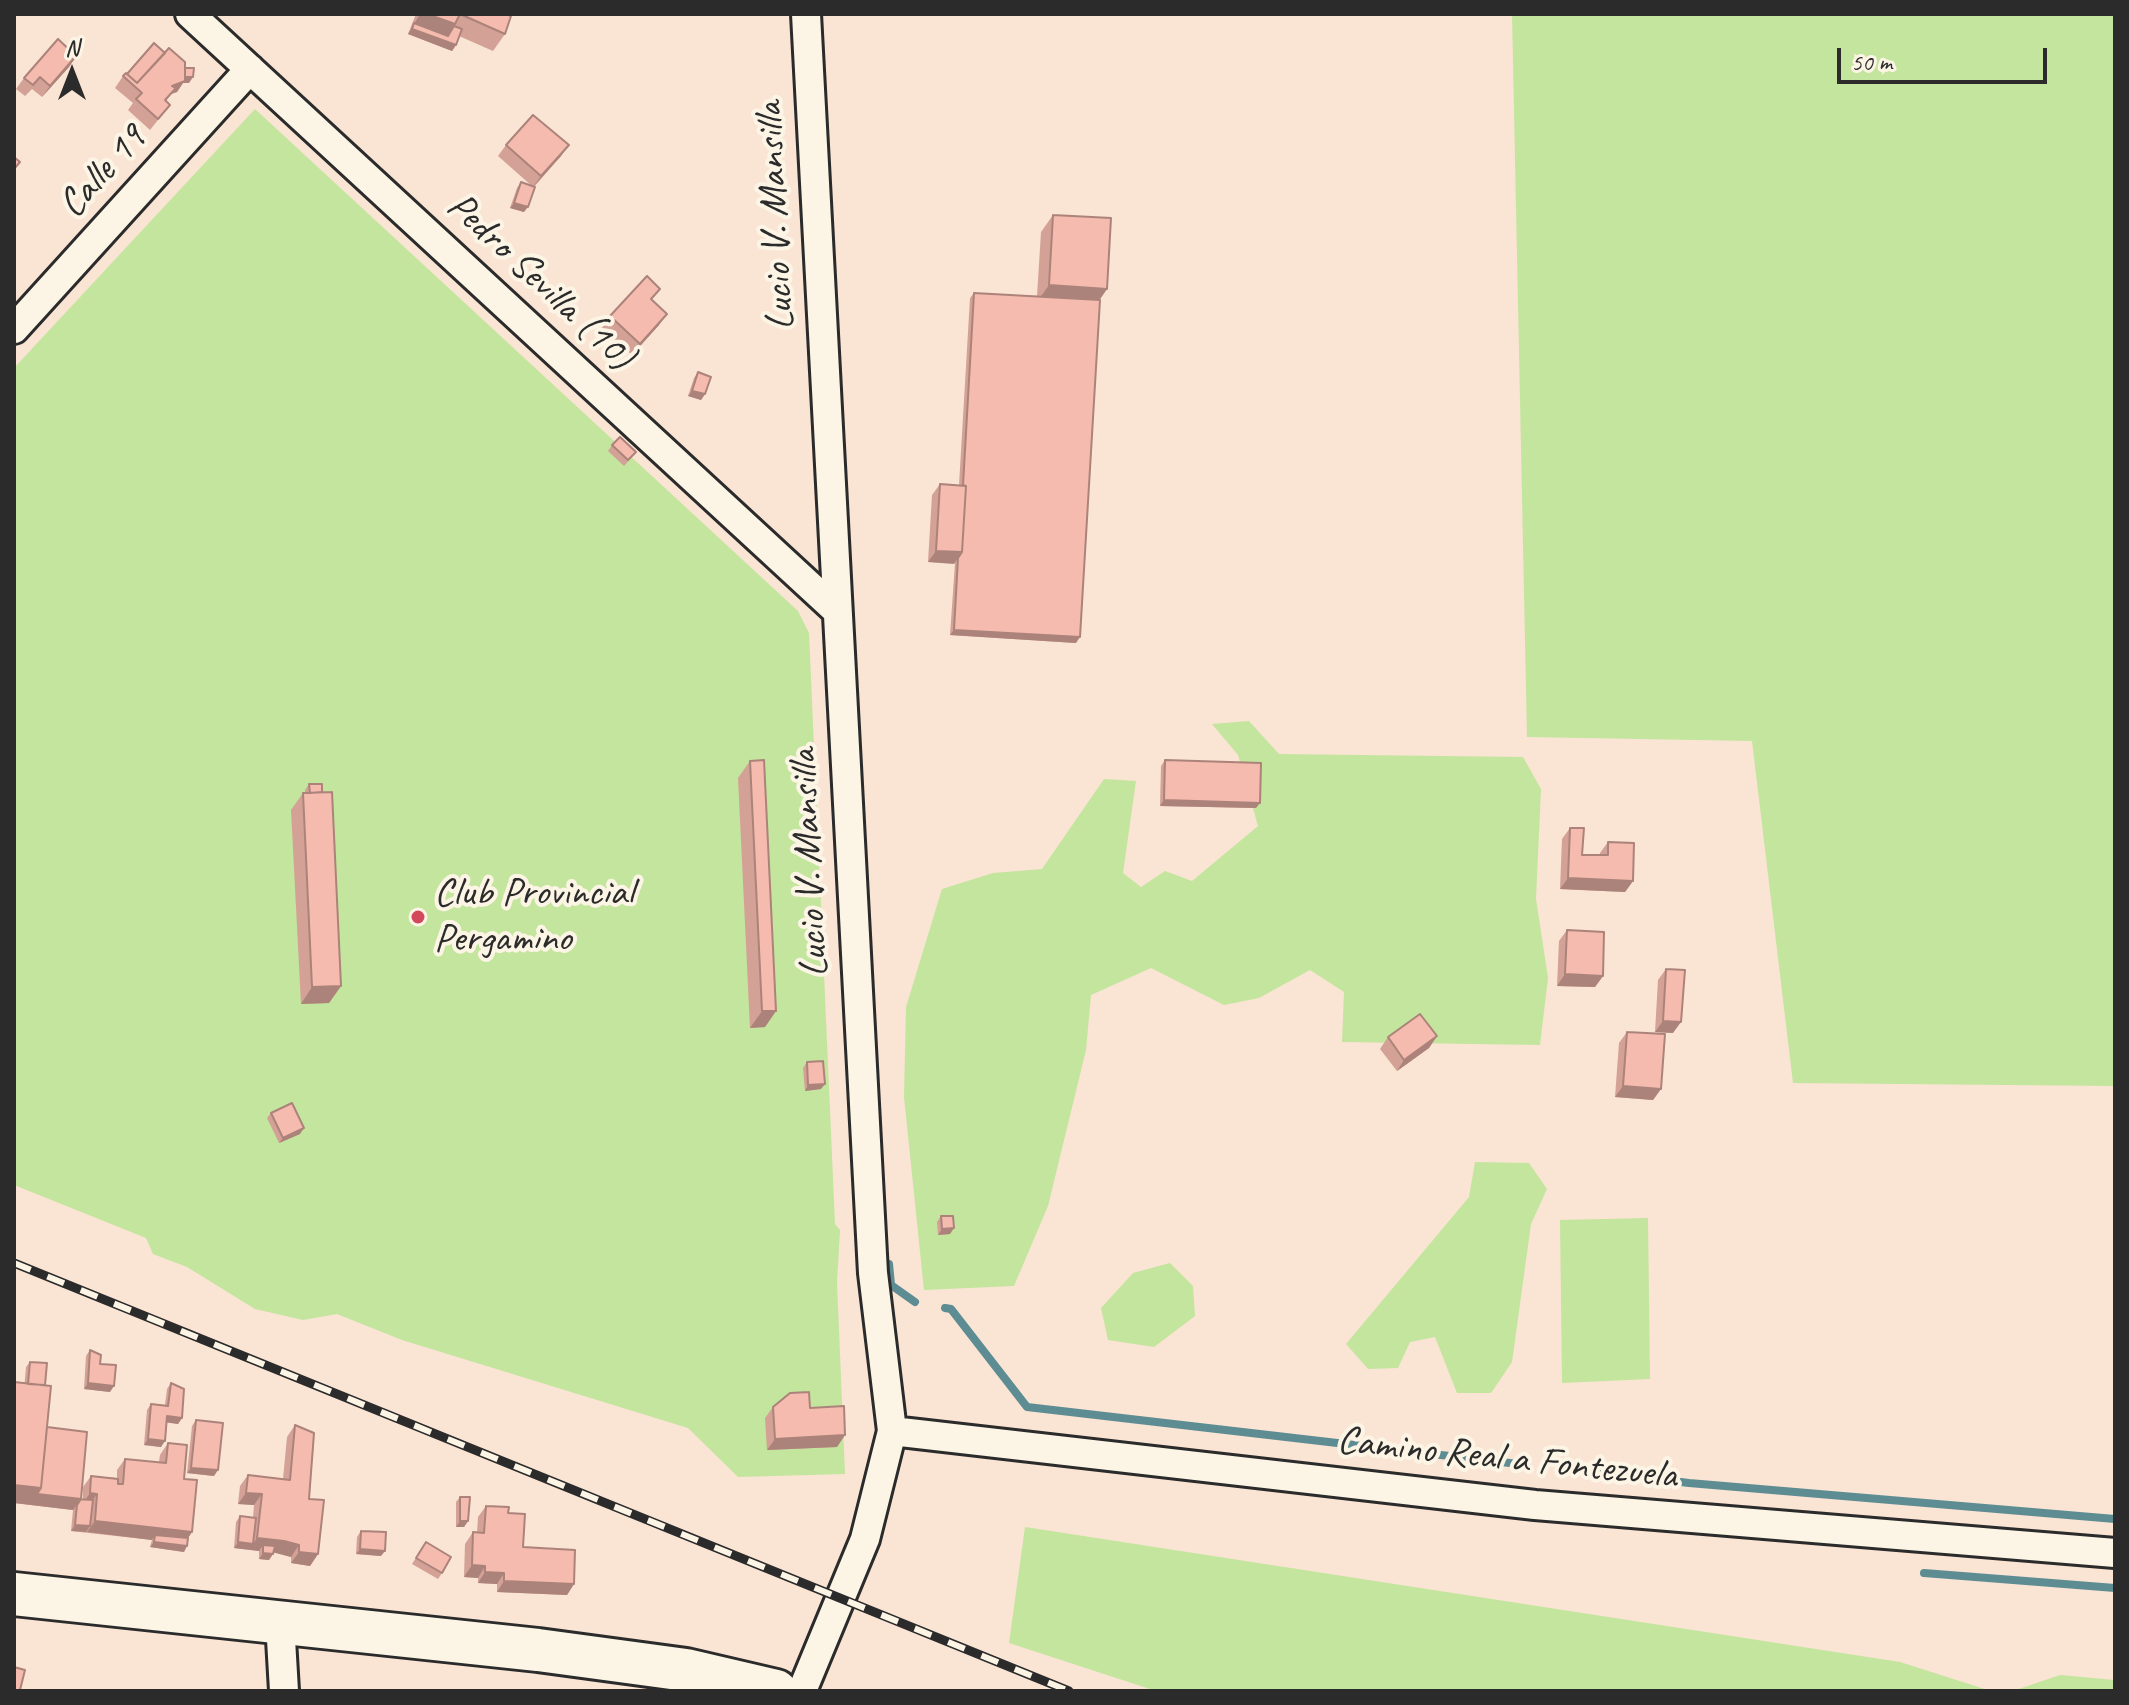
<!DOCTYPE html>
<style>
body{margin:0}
#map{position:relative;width:2129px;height:1705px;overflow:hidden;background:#fae4d4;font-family:Caveat,sans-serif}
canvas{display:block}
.frame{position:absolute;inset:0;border:16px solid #2b2b2b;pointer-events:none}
.north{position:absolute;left:32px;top:32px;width:80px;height:80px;-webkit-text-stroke:6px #fcf5e5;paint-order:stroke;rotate:0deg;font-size:22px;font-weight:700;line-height:32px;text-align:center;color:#2b2b2b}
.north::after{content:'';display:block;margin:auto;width:28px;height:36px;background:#2b2b2b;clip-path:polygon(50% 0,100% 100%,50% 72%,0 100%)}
.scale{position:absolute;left:1837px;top:48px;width:210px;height:36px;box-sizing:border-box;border:4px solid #2b2b2b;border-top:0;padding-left:10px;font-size:24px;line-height:28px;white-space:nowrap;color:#2b2b2b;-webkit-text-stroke:6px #fcf5e5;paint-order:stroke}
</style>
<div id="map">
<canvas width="2129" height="1705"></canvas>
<div class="frame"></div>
<div class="north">N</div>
<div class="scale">50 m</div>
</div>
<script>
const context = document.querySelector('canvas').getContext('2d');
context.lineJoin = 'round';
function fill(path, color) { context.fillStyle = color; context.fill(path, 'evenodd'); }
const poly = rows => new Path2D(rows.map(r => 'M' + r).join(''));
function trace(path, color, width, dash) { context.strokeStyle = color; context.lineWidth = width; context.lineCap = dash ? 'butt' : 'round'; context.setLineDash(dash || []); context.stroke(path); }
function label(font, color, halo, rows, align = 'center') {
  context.font = font + ' Caveat,sans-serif'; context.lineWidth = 8; context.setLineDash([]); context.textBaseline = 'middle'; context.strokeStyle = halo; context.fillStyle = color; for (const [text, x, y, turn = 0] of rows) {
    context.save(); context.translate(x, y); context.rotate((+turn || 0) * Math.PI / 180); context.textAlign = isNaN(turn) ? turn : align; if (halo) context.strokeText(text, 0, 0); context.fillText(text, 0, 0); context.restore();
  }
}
fill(poly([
 [1512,14,2115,14,2115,1086,1793,1083,1752,741,1527,737],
 [255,109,798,611,809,633,835,1224,840,1230,837,1282,845,1474,738,1477,688,1428,402,1340,337,1314,303,1320,255,1309,187,1267,153,1254,146,1238,14,1185,14,368],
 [1249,721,1279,754,1523,757,1541,789,1536,899,1548,978,1540,1045,1342,1042,1344,992,1310,970,1259,998,1224,1005,1151,968,1091,995,1086,1050,1048,1206,1014,1286,924,1290,904,1097,906,1007,942,889,993,873,1042,869,1104,779,1136,781,1123,873,1141,887,1165,871,1192,881,1258,826,1238,755,1212,724],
 [1475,1162,1529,1163,1547,1189,1531,1224,1512,1362,1491,1393,1457,1393,1435,1337,1410,1342,1398,1368,1368,1369,1346,1344,1469,1197],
 [1648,1218,1650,1379,1562,1383,1560,1220],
 [1170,1263,1193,1286,1195,1316,1154,1347,1108,1340,1101,1308,1133,1273],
 [1025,1527,1900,1662,1991,1691,1156,1691,1009,1643],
 [2060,1675,2115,1680,2115,1691,2013,1691]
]), '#c3e59e');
trace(poly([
 [889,1264,891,1285,915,1302],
 [945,1308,951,1309,1027,1407,1527,1465],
 [1567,1468,1689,1483,2115,1519],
 [1924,1573,2115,1588]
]), '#5d8c93', 8);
const street = poly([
 [190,14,836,610],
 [14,329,250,69],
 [892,1431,1535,1505,2115,1553],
 [280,1622,284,1691],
 [802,1691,865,1539,892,1431,873,1273,806,14]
]);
const primary = poly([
 [14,1594,538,1650,686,1670,776,1691]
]);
trace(street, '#2b2b2b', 34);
trace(primary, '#2b2b2b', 48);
trace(street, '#fcf5e5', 28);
trace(primary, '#fcf5e5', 42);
const rail = poly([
 [14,1263,1069,1691]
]);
trace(rail, '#2b2b2b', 9);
trace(rail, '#fcf5e5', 6, [18]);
fill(poly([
 [416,14,506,14,505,34,493,51,459,36,456,45,452,51,408,34],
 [165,53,185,68,189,83,183,83,177,92,171,94,166,101,170,105,150,130,128,110,133,103,115,88,123,76],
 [76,56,69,67,42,97,32,89,25,96,16,89,24,78],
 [506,145,561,156,534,187,524,212,510,208,517,188,521,182,532,186,498,156],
 [1053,215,1107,289,1099,300,1076,643,950,635,955,563,928,562,932,495,940,484,959,485,970,298,974,293,1037,296,1041,232],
 [652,300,659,325,632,355,602,328,610,316],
 [698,372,705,394,701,400,688,396,694,378],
 [612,445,636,452,624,466,608,451],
 [1165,760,1256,808,1160,806,1161,766],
 [750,761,776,1011,765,1027,750,1028,738,778],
 [309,784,341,986,329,1003,301,1004,291,810,303,793,305,793,305,790],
 [1570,828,1582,855,1600,855,1600,853,1608,842,1633,881,1625,892,1560,889,1562,839],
 [1567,930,1603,976,1595,987,1557,986,1559,941],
 [1666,969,1673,1033,1655,1032,1658,980],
 [1627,1032,1661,1089,1653,1100,1615,1097,1619,1043],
 [1437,1036,1429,1048,1397,1071,1380,1049,1388,1037],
 [807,1062,821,1089,805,1091,803,1068],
 [271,1113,300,1134,279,1143,267,1118],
 [941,1216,950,1234,938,1235,937,1222],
 [90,1350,100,1364,110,1392,84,1389,86,1356],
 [30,1362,45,1385,47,1427,81,1499,83,1499,83,1487,91,1476,117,1478,117,1470,125,1459,159,1462,160,1455,168,1443,184,1479,192,1532,188,1538,184,1552,150,1547,152,1540,71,1531,73,1510,14,1503,26,1367],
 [171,1383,182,1418,178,1424,167,1422,161,1447,144,1445,147,1410,151,1404,165,1405,167,1389],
 [773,1407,810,1408,845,1435,837,1447,767,1450,765,1418],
 [196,1420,214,1476,187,1473,192,1426],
 [295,1425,309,1499,318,1554,310,1566,291,1563,291,1557,276,1553,274,1552,269,1560,259,1559,259,1551,234,1548,236,1522,240,1516,253,1518,254,1505,238,1504,240,1486,248,1475,283,1479,287,1437],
 [460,1497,468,1521,464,1527,456,1527,456,1502],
 [486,1506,508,1513,523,1547,574,1584,567,1595,497,1592,497,1584,478,1583,478,1578,464,1577,465,1544,473,1532,477,1533,478,1517],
 [361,1531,381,1556,356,1554,357,1537],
 [426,1542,442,1573,438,1579,412,1564]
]), '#d3a196');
fill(poly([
 [420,14,427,14,455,24,444,40,456,45,452,51,408,34],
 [76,56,69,67,42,97,50,86],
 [181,77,193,77,189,83,183,83,177,92,171,94,157,111,172,86],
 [569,145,561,156,533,187,541,176],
 [514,203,528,207,524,212,510,208],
 [1049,285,1107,289,1096,305,1037,302],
 [667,314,659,325,632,355,640,344],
 [692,391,705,394,701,400,688,396],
 [936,551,962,552,954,564,928,562],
 [954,630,1080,637,1076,643,950,635],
 [1164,800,1260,803,1256,808,1160,806],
 [1568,878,1633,881,1625,892,1560,889],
 [1565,974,1603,976,1595,987,1557,986],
 [341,986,329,1003,301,1004,312,987],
 [762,1011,776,1011,765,1027,750,1028],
 [1663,1021,1681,1022,1673,1033,1655,1032],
 [1437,1036,1429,1048,1397,1071,1404,1060],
 [825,1084,821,1089,805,1091,808,1085],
 [1623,1086,1661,1089,1653,1100,1615,1097],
 [304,1128,300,1134,279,1143,283,1138],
 [954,1228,950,1234,938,1235,942,1229],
 [88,1383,114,1386,110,1392,84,1389],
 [167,1416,182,1418,178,1424,163,1422],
 [845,1435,837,1447,767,1450,775,1439],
 [148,1439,165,1441,161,1447,144,1445],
 [191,1468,218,1470,214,1476,187,1473],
 [14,1485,41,1488,81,1499,73,1510,14,1503],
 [90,1493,97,1494,89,1505,82,1505],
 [246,1493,262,1494,254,1505,238,1504],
 [95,1521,192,1532,184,1544,155,1535,152,1540,87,1532],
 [460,1521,468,1521,464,1527,456,1527],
 [75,1525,90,1526,86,1532,71,1531],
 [257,1538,284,1541,299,1545,291,1557,276,1553,263,1551,263,1545,259,1551,234,1548,238,1542,253,1544],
 [154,1542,187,1546,184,1552,150,1547],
 [360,1549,385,1551,381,1556,356,1554],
 [299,1552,318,1554,310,1566,291,1563],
 [263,1553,273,1554,269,1560,259,1559],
 [472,1565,485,1566,478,1578,464,1577],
 [485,1572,504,1573,497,1584,478,1583],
 [504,1581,574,1584,567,1595,497,1592]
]), '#ac837a');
const building = poly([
 [427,14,506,14,511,16,505,34,460,14,455,24,427,14],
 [414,23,448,36,454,26,462,29,456,45,412,29,414,23],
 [58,39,76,56,50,86,40,77,33,85,24,78,58,39],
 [154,43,165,53,137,83,127,74,154,43],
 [169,48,185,62,185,81,172,86,176,88,165,100,170,105,158,119,136,99,142,93,123,76,126,73,137,83,169,48],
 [185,68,194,68,193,77,185,77,185,68],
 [533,115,569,145,541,176,506,145,533,115],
 [14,157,20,162,14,169,14,157],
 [521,182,535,187,528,207,514,203,521,182],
 [1053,215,1111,218,1107,289,1049,285,1053,215],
 [647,276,660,289,651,299,667,314,640,344,610,316,647,276],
 [974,293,1100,300,1080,637,954,630,958,558,962,552,966,486,963,485,974,293],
 [698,372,711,377,705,394,692,391,698,372],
 [620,437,636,452,628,460,612,445,620,437],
 [940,484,966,486,962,552,936,551,940,484],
 [764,760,776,1011,762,1011,750,761,764,760],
 [1165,760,1261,763,1260,803,1164,800,1165,760],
 [309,784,322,784,322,792,310,793,309,784],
 [332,792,341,986,312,987,303,793,332,792],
 [1570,828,1584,828,1582,855,1608,855,1608,842,1634,843,1633,881,1568,878,1570,828],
 [1567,930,1604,932,1603,976,1565,974,1567,930],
 [1666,969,1685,970,1681,1022,1663,1021,1666,969],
 [1420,1014,1437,1036,1404,1060,1388,1037,1420,1014],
 [1627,1032,1665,1034,1661,1089,1623,1086,1627,1032],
 [823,1061,825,1084,808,1085,807,1062,823,1061],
 [292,1103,304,1128,283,1138,271,1113,292,1103],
 [941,1216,953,1216,954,1228,942,1229,941,1216],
 [90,1350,101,1355,100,1364,116,1365,114,1386,88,1383,90,1350],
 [30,1362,47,1363,45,1385,28,1384,30,1362],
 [14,1382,51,1386,41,1488,14,1485,14,1382],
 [171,1383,184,1389,182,1418,167,1416,165,1441,148,1439,151,1404,168,1406,171,1383],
 [809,1392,810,1408,844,1406,845,1435,775,1439,773,1407,790,1393,809,1392],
 [196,1420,223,1423,218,1470,191,1468,196,1420],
 [295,1425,314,1433,309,1499,324,1500,318,1554,299,1552,299,1545,284,1541,257,1538,262,1494,246,1493,248,1475,290,1480,295,1425],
 [47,1427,87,1432,81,1499,37,1494,41,1488,47,1427],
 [168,1443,187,1445,184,1479,197,1480,192,1532,95,1521,97,1494,90,1493,91,1476,118,1479,118,1484,123,1484,125,1459,166,1463,168,1443],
 [460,1497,470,1497,468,1521,460,1521,460,1497],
 [77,1499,93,1500,90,1526,75,1525,77,1505,81,1499,77,1499],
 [486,1506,509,1507,508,1513,525,1514,523,1547,575,1550,574,1584,504,1581,504,1573,485,1572,485,1566,472,1565,473,1532,484,1533,486,1506],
 [240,1516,256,1518,253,1544,238,1542,240,1516],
 [361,1531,386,1532,385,1551,360,1549,361,1531],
 [155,1535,188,1538,187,1546,154,1542,155,1535],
 [426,1542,451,1557,442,1573,416,1558,426,1542],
 [263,1545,275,1546,273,1554,263,1553,263,1545],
 [14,1667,25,1670,20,1690,22,1691,14,1691,14,1667]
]);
fill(building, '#f5bbae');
trace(building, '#ac837a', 2);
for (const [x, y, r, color] of [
 [418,917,8,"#d1495b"]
]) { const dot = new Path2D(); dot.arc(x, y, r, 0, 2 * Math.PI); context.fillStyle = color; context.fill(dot); trace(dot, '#fcf5e5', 3); }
label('40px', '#2b2b2b', '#fcf5e5', [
 ["Calle 19",103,172,-48],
 ["Lucio V. Mansilla",776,216,-93],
 ["Pedro Sevilla (10)",540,282,43],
 ["Lucio V. Mansilla",810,863,-93],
 ["Camino Real a Fontezuela",1507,1459,6]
]);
label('40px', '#2b2b2b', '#fcf5e5', [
 ["Club Provincial",434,894],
 ["Pergamino",434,940]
], 'left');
</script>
